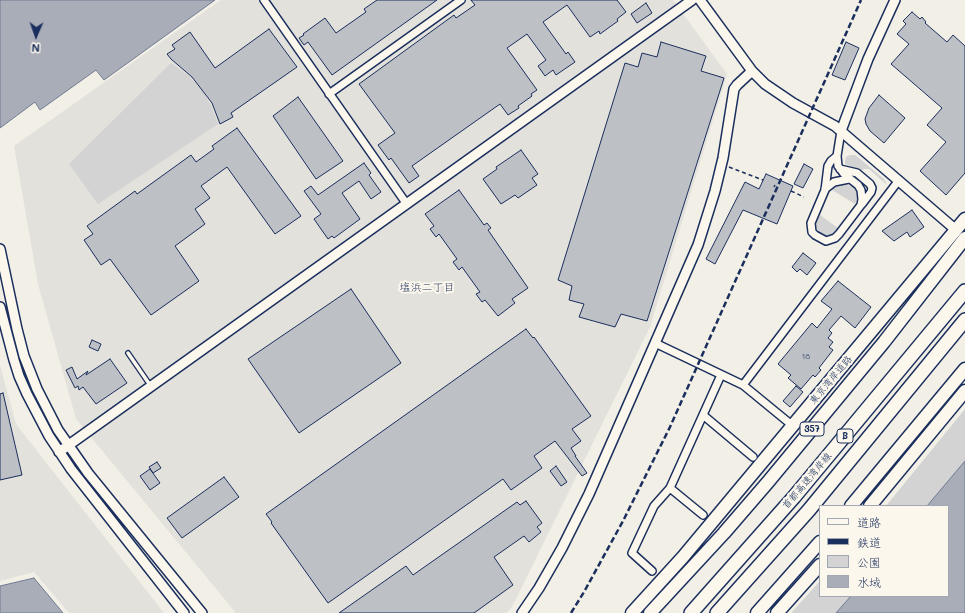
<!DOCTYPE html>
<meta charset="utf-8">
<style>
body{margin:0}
#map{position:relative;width:965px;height:613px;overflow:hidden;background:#f2efe6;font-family:Mali,"Klee One",sans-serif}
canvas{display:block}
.legend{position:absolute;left:819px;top:505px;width:130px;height:92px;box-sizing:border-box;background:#fbf7ec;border:1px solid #a1a7b3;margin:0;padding:5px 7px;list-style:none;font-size:12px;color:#1b2f5e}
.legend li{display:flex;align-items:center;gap:8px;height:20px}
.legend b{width:20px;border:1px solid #a1a7b3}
.north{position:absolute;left:16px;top:16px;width:40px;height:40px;-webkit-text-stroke:3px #fbf7ec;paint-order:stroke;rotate:182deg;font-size:11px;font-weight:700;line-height:16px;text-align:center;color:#1b2f5e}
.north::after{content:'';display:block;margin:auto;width:14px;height:18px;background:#1b2f5e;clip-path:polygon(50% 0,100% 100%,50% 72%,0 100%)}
</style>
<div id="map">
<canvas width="965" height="613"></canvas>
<ul class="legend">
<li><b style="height:5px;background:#fbf7ec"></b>道路</li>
<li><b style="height:5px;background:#1b2f5e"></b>鉄道</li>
<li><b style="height:11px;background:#d2d3d2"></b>公園</li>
<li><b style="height:11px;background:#a9adb7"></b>水域</li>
</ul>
<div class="north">N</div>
</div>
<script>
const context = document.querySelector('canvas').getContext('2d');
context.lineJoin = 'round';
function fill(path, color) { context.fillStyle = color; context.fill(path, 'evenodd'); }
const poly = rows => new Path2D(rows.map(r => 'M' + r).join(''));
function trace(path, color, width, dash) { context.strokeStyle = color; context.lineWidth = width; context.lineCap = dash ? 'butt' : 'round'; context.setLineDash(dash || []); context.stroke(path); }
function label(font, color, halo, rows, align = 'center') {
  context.font = font + ' Mali,"Klee One",sans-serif'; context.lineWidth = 4; context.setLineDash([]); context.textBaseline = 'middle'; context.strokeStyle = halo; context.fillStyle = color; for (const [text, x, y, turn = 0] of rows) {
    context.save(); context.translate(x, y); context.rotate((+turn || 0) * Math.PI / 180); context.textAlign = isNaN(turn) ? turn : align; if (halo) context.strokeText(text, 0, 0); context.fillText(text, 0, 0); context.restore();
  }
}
fill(poly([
 [221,0,673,0,727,74,650,327,513,605,507,613,236,613,76,419,38,284,14,146],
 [0,365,16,424,164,613,69,613,34,572,0,581]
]), '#e2e1dc');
fill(poly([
 [171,63,188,75,202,90,211,106,218,124,98,204,69,164],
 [850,155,855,155,859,158,884,179,887,185,869,169,864,169,860,171,845,164,845,160,846,157],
 [843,184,854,187,856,191,858,196,855,204,832,190,834,187],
 [820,215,838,228,834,233,830,235,824,235,819,232,816,227,816,222],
 [965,409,965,613,791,613,820,581,820,596,948,596,948,506,886,506]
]), '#d2d3d2');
const water = poly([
 [0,0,215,0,104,80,96,70,40,110,35,102,0,128,0,0],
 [965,461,965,613,836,613,851,596,948,596,948,506,927,506,965,461],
 [34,578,63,613,0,613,0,586,34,578]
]);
fill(water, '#a9adb7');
trace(water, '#707b93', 1);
const building = poly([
 [377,0,437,0,332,75,308,42,304,45,299,38,304,35,303,34,325,18,336,33,366,12,364,9,377,0],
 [471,0,617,0,626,12,617,19,618,21,600,34,599,31,590,37,567,5,543,22,566,54,568,52,575,62,556,75,553,70,545,76,538,66,546,60,527,34,507,48,537,90,531,94,532,96,518,106,519,108,508,115,500,104,412,166,419,176,409,183,391,158,389,160,378,145,395,133,359,84,454,15,456,18,475,5,471,0],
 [646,3,652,13,637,23,631,14,646,3],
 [912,12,920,19,922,17,926,22,925,23,947,42,953,35,965,46,965,173,946,195,920,171,946,142,927,125,942,108,891,64,909,44,897,34,906,24,903,21,912,12],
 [269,29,297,67,231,113,233,117,220,124,212,103,192,77,171,59,167,54,175,49,172,45,190,32,215,68,269,29],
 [661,42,706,56,701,71,724,78,647,321,621,314,615,327,579,317,584,304,569,300,572,286,558,280,625,63,638,67,642,53,657,57,661,42],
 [846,42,859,48,845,80,832,75,846,42],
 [879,95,905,118,884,143,870,131,866,124,865,119,869,108,879,95],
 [298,97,343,161,316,179,273,116,298,97],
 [237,128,301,216,275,234,227,167,201,186,210,198,195,209,205,224,175,246,199,281,151,315,110,259,101,265,84,240,93,234,87,226,135,191,137,194,191,155,196,162,214,149,212,146,237,128],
 [521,150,538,174,532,178,537,185,518,198,515,195,501,204,483,179,497,169,496,167,521,150],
 [364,163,371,173,369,175,381,192,371,199,359,181,342,193,360,219,334,238,332,236,328,239,314,219,321,214,304,191,311,186,318,195,364,163],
 [804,164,813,169,803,188,794,184,804,164],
 [766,174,793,186,777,224,743,210,715,264,706,259,745,182,759,189,766,174],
 [459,190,484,225,487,223,491,228,488,230,528,288,512,299,515,303,498,316,485,300,482,302,476,294,480,292,462,267,459,270,453,262,457,259,439,234,436,237,430,229,434,226,425,214,459,190],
 [912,210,924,227,910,237,907,232,894,241,882,231,912,210],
 [803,253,816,263,807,275,800,269,797,272,792,267,803,253],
 [838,281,871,307,855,328,841,316,829,330,832,333,828,338,833,342,829,347,833,350,819,368,821,370,815,377,813,375,801,389,788,378,791,375,778,364,812,323,817,328,832,309,821,301,838,281],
 [351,289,401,363,299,433,248,359,351,289],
 [526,329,533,338,534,337,591,416,572,429,581,441,571,448,576,456,575,456,587,473,582,476,555,441,534,456,542,468,511,490,503,479,328,603,271,523,272,522,266,514,526,329],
 [92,340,101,344,98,351,89,347,92,340],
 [110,359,127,383,96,404,83,387,79,390,78,386,75,388,66,370,72,367,77,379,88,371,86,375,110,359],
 [796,386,803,392,790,407,783,401,796,386],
 [3,393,22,475,0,480,0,394,3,393],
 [157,462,161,468,153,473,149,467,157,462],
 [556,466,567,482,561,486,550,471,556,466],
 [150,469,160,483,150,490,140,476,150,469],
 [224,477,239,497,182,538,167,518,224,477],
 [526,501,542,523,537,527,541,532,529,542,524,536,494,557,513,585,474,613,339,613,406,566,413,575,517,502,520,505,526,501]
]);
fill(building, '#bdc0c4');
trace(building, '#1b2f5e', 1);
const service = poly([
 [128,353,150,385]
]);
const minor = poly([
 [264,0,406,203],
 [329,94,461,0],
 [837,156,831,161,828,166,825,190,811,223,812,232,815,235,826,241,835,238,839,234,861,205,862,199,861,190,858,185,844,174,838,166,837,156,841,131],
 [840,169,857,173,870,184,872,188,871,192,862,204],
 [825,189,834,182,849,179],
 [655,343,743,385,793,426],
 [743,385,899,180],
 [703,415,753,457],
 [670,488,703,515],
 [652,571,632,553,654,506,670,488,721,375]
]);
const tertiary = poly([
 [700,0,752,71,765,84,793,103,835,126,956,230],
 [841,131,868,59,895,0],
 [0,249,17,329,24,356,37,389,58,430,88,473,202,613],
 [0,307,14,360,19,376,27,394,49,436,71,469,184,613],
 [59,452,692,0],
 [522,613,539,588,562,548,589,494,698,245,715,191,723,158,734,89,737,85,752,71]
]);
const trunk = poly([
 [851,506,965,369],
 [870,506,965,391],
 [632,613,683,557,965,219],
 [650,613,724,533,768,482,884,342,965,238],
 [757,613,820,542],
 [777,613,820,565]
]);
const motorway = poly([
 [691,613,794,497,965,291],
 [717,613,809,510,965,320]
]);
trace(service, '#1b2f5e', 6);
trace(minor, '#1b2f5e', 10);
trace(tertiary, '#1b2f5e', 12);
trace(trunk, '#1b2f5e', 15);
trace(motorway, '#1b2f5e', 16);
trace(poly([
 [729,167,763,180],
 [774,187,775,185],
 [791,191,804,197]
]), '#1b2f5e', 1.5, [4, 3]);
trace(service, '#fbf7ec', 3.5);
trace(minor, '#fbf7ec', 7);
trace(tertiary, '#fbf7ec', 9);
trace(trunk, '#fbf7ec', 12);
trace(motorway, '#fbf7ec', 13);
trace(poly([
 [571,613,584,592,623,521,670,427,861,0]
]), '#1b2f5e', 2.5, [6, 3]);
label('8px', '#445378', null, [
 ["18",806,357]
]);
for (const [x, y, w] of [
 [812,429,24],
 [845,436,16]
]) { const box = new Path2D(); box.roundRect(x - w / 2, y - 7, w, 14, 3); context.fillStyle = '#fbf7ec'; context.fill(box); trace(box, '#1b2f5e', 1); }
label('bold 9px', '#1b2f5e', null, [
 ["357",812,429],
 ["B",845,436]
]);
label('10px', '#1b2f5e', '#fbf7ec', [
 ["東京湾岸道路",831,380,-50],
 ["首都高速湾岸線",807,481,-50]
]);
label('11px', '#1b2f5e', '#fbf7ec', [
 ["塩浜二丁目",427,288]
]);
</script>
